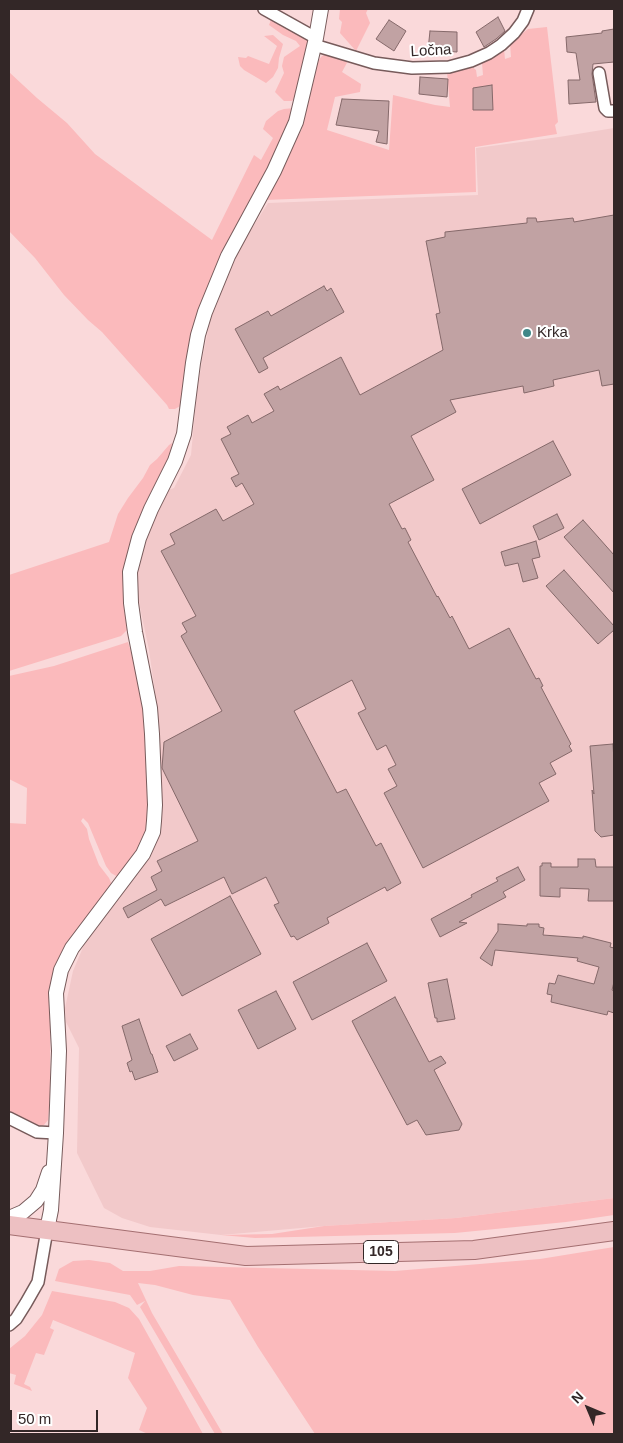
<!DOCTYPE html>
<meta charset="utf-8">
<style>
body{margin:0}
#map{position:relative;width:623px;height:1443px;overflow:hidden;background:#fad9da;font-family:Helvetica,sans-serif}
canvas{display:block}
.frame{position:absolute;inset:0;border:10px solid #332727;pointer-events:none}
.north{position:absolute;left:563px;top:1383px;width:50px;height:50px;-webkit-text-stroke:4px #fff;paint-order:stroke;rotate:315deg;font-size:14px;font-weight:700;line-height:20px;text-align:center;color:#332727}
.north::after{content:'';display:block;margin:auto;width:18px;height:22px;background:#332727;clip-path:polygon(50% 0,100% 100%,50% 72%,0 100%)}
.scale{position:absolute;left:10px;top:1410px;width:88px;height:22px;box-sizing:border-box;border:2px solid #332727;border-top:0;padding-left:6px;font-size:15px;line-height:18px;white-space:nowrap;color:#332727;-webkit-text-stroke:4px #fff;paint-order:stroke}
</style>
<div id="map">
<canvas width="623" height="1443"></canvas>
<div class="frame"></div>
<div class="north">N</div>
<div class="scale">50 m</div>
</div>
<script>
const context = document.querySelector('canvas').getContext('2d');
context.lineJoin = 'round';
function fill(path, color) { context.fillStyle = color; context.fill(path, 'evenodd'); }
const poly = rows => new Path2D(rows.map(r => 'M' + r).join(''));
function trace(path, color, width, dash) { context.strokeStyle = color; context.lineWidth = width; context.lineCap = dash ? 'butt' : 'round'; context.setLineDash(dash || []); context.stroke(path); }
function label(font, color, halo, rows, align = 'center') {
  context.font = font + ' Helvetica,sans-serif'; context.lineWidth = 4; context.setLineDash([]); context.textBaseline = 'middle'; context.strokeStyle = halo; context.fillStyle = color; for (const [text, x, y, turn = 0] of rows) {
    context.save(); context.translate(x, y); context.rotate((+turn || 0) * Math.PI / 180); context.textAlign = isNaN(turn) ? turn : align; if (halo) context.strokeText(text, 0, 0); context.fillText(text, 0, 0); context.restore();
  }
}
fill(poly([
 [614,128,614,1198,456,1218,324,1226,221,1235,150,1227,122,1218,104,1208,77,1153,79,1048,66,1022,65,1008,73,971,84,945,156,840,162,820,157,706,149,650,137,593,137,578,141,554,151,526,168,490,174,488,191,455,196,400,202,360,211,316,226,278,242,244,268,203,478,195,476,148,559,137]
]), '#f2c9ca');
fill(poly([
 [340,9,368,9,366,13,370,23,356,51,340,33,342,22,339,19],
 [272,17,293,29,308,41,309,51,299,92,292,101,284,101,275,92,284,73,282,66,284,57,300,46,296,41,283,35,269,25],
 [547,27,558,122,555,125,557,134,475,147,476,192,264,200,286,156,302,129,317,62,322,56,326,54,349,59,342,72,361,84,360,92,335,97,327,130,389,150,393,95,435,105,450,107,447,72,471,66,476,70,477,77,483,75,482,63,489,57,504,49,505,59,511,57,510,43,528,29],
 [273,35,283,44,279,58,278,68,273,77,266,83,244,70,240,66,238,57,246,58,248,56,269,64,277,46,264,36],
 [9,72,37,98,67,123,95,154,212,240,254,155,261,160,273,138,263,129,266,121,278,111,284,109,294,108,281,143,195,326,186,359,182,405,175,409,169,409,167,405,102,332,88,320,64,295,35,258,9,231],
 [172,443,170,460,151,492,136,526,128,553,123,583,124,608,127,630,121,636,9,671,9,575,109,542,118,514,128,498,143,478,150,465,157,459,169,445],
 [128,642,135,665,143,704,149,765,148,831,145,842,118,877,111,873,106,866,88,823,83,818,81,821,87,829,89,839,99,865,109,878,112,885,50,993,50,1096,48,1120,44,1125,36,1127,9,1114,9,823,26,824,27,788,9,779,9,676,54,666],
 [614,1198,614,1215,566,1222,455,1233,255,1238,221,1235,272,1234,324,1226,456,1218],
 [614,1247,614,1434,315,1434,258,1347,230,1300,193,1295,155,1285,138,1283,152,1313,223,1434,215,1434,140,1307,145,1301,137,1305,130,1295,55,1281,59,1269,73,1261,89,1260,110,1263,123,1271,150,1271,179,1266,395,1271,540,1259],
 [52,1291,115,1302,129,1308,139,1319,203,1434,148,1434,139,1430,147,1408,128,1378,135,1353,53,1320,50,1328,54,1330,44,1355,36,1353,24,1384,30,1387,32,1391,14,1384,16,1375,9,1373,9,1349,25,1336,42,1315]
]), '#fbbabc');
const building = poly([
 [498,17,505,31,496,39,484,47,476,32,498,17],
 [389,20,406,31,394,51,376,39,389,20],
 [614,29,614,62,593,64,592,74,596,102,569,104,568,80,580,80,576,53,567,52,566,37,602,33,602,31,614,29],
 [430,31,457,32,457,52,428,50,430,31],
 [420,77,448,79,447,97,419,94,420,77],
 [492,85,493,110,473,110,473,88,492,85],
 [342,99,389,101,387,144,376,142,379,131,336,125,342,99],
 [614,215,614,384,602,386,599,370,553,380,554,386,524,393,523,386,450,400,456,412,411,436,434,480,389,504,402,529,405,528,411,540,408,542,437,597,438,596,450,618,452,616,469,649,509,628,536,679,539,678,543,686,541,687,571,744,569,746,572,751,550,763,556,774,539,783,549,801,423,868,384,793,397,786,388,769,396,765,386,745,377,750,358,713,366,709,352,680,294,711,337,793,346,789,376,846,381,843,401,883,387,891,385,887,327,918,329,923,297,940,294,936,291,937,274,905,279,903,266,877,232,894,224,877,165,906,161,899,128,918,123,908,157,890,151,877,162,871,157,861,198,841,162,768,164,742,222,711,181,636,187,632,182,623,196,616,161,551,175,544,170,534,216,509,223,521,254,504,242,483,236,487,231,478,239,474,221,439,231,434,227,427,248,415,252,423,274,411,264,394,278,386,280,390,341,357,360,395,443,350,436,314,440,313,426,241,445,237,445,232,527,223,527,218,536,218,537,222,573,218,574,222,614,215],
 [324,286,327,291,331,288,344,312,263,358,268,368,259,373,235,329,268,311,271,316,324,286],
 [553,441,571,475,480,524,462,489,553,441],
 [557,514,564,528,539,540,533,526,557,514],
 [583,520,614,555,614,593,564,537,583,520],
 [536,541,540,557,532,559,538,578,523,582,518,563,505,566,501,552,536,541],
 [564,570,614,626,614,630,598,644,546,586,564,570],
 [613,744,614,761,614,835,601,837,595,831,592,790,594,794,590,746,613,744],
 [578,859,595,859,596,867,614,867,614,901,588,901,589,889,560,888,560,897,540,896,540,866,542,866,542,863,551,863,551,867,578,867,578,859],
 [518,867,525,880,503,892,506,897,459,922,467,923,440,937,431,919,472,897,471,895,498,881,496,878,518,867],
 [230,896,261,954,182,996,151,939,230,896],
 [498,924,527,926,527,924,539,924,539,927,544,928,543,935,583,938,583,936,611,943,610,947,614,948,614,982,612,990,614,991,614,1013,608,1011,607,1015,551,1002,552,995,547,994,549,983,555,984,558,975,594,984,599,967,577,961,578,958,495,950,492,966,480,958,498,931,498,924],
 [367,943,387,981,312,1020,293,982,367,943],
 [447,979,455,1019,437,1022,437,1018,435,1018,428,983,447,979],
 [276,991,296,1029,258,1049,238,1010,276,991],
 [395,997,429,1062,441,1056,446,1063,434,1070,462,1124,459,1130,426,1135,417,1120,407,1125,357,1031,352,1021,395,997],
 [139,1019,151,1054,152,1054,158,1072,135,1080,132,1071,130,1072,127,1063,132,1060,122,1026,139,1019],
 [190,1034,198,1049,174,1061,166,1046,190,1034]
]);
fill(building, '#c1a2a3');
trace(building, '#85696a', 1);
const minor = poly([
 [264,9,316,38],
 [314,45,374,63,412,68,449,67,471,61,489,53,501,45,514,33,523,21,528,9],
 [599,73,605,108,608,111,614,111],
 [9,1118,37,1132,56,1133],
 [9,1325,16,1319,26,1303,38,1282,47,1230]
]);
const tertiary = poly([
 [9,1218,23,1212,36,1201,43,1190,49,1172],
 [47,1230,51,1210,56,1133,59,1051,56,993,61,970,72,948,143,854,153,832,154,821,155,805,152,734,150,708,135,632,131,603,130,572,139,538,151,509,175,461,184,434,193,363,198,335,205,312,228,256,274,171,296,122,316,38,321,9]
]);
const primary = poly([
 [9,1225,246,1256,474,1250,614,1231]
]);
trace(minor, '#775b5b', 14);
trace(tertiary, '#775b5b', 16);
trace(primary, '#a46f71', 20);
trace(minor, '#fff', 11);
trace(tertiary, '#fff', 14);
trace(primary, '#edc0c2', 18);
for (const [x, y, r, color] of [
 [527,333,5,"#3f8788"]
]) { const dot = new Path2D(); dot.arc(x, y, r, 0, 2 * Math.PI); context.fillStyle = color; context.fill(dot); trace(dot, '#fff', 2); }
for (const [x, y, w] of [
 [381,1252,35]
]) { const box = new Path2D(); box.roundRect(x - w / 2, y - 11.5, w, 23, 4); context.fillStyle = '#fff'; context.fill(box); trace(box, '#332727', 1); }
label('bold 14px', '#332727', null, [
 ["105",381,1252]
]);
label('15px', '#332727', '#fff', [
 ["Ločna",431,51,-3]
]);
label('15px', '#332727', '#fff', [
 ["Krka",537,333]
], 'left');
</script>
